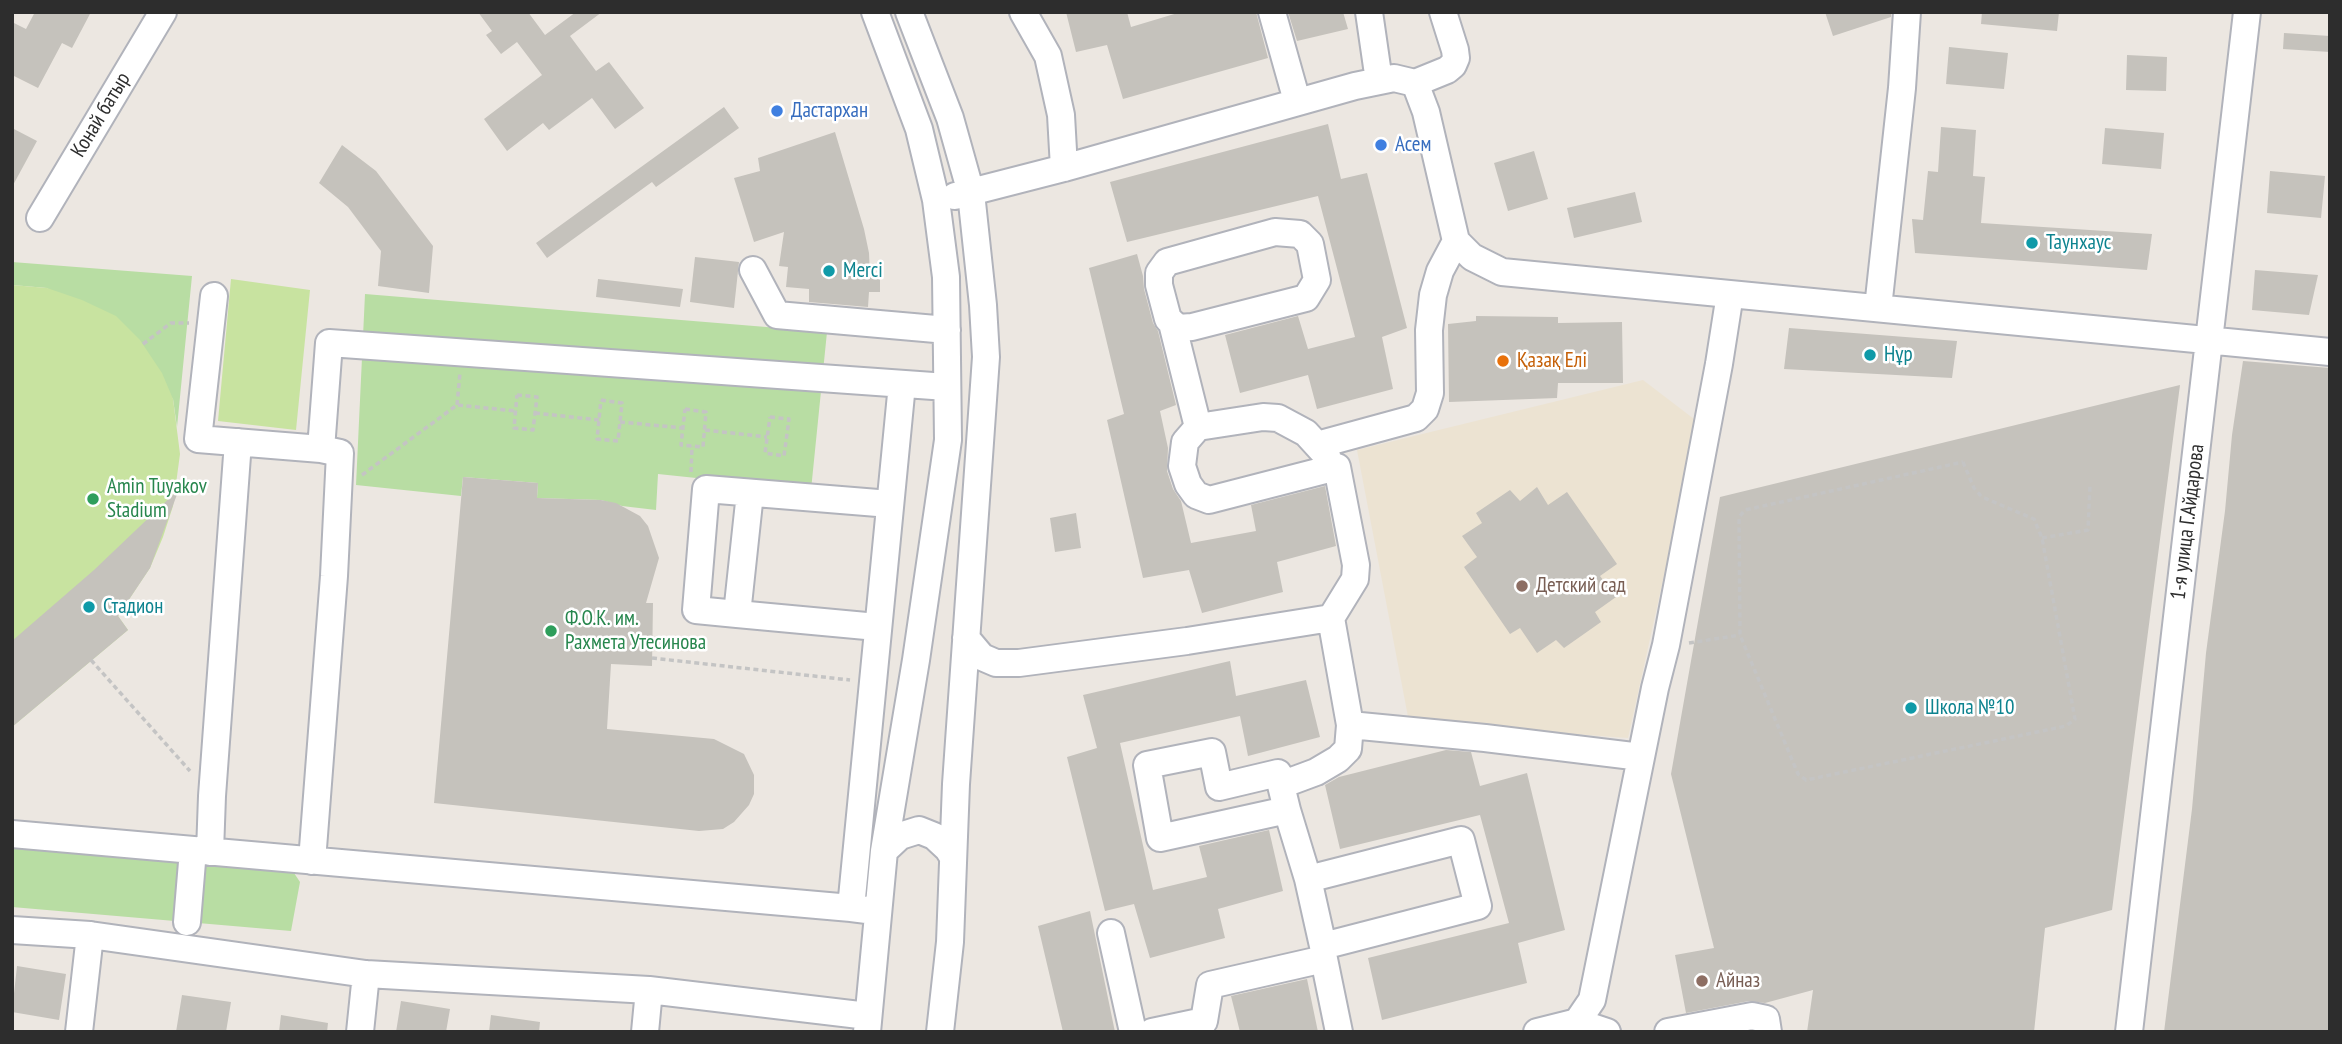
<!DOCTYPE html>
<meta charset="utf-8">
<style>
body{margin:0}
#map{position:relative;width:2342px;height:1044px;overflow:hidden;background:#ece7e1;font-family:"PT Sans Narrow",sans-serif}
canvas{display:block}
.frame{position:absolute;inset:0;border:14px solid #2d2d2d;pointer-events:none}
</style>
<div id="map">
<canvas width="2342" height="1044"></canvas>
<div class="frame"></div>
</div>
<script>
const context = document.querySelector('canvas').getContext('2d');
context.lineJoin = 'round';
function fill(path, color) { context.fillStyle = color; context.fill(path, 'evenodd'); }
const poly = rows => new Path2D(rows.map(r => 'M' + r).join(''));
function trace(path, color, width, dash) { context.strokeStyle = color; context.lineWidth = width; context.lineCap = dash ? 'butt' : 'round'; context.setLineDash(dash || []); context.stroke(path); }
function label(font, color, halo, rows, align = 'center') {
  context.font = font + ' "PT Sans Narrow",sans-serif'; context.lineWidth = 5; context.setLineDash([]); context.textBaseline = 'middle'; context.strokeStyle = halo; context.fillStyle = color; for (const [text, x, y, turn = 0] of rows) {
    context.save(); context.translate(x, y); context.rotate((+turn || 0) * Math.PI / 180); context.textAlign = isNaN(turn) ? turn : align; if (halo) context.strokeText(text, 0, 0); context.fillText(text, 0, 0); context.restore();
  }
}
fill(poly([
 [1643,380,1698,422,1628,738,1409,722,1357,450]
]), '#ece3d2');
fill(poly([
 [12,262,192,276,177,427,173,399,47,288,12,285],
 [365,294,827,332,811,490,658,474,656,510,622,506,601,500,537,498,538,483,463,477,461,496,356,485],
 [12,843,290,867,300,882,291,931,12,907]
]), '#b8dda3');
fill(poly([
 [231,279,310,290,296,430,218,421],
 [12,285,47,288,82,300,116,316,140,340,162,373,173,399,180,454,173,506,163,537,150,568,118,616,128,630,12,727]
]), '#c8e3a0');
fill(poly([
 [35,12,91,12,72,48,62,43,38,88,12,75,12,22,26,29],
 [478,12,528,12,545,35,576,12,602,12,570,36,596,71,609,62,644,108,615,129,592,98,549,130,543,123,507,151,484,119,542,75,517,42,501,54,486,35,492,31],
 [1066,12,1127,12,1131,27,1181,12,1256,12,1268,58,1123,99,1107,45,1076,52],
 [1288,12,1343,12,1348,29,1297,41],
 [1825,12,1891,12,1891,17,1833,36],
 [1982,12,2059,12,2057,31,1981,24],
 [2284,33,2330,36,2330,52,2283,49],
 [1949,47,2008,53,2004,89,1946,84],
 [2127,55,2167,57,2166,91,2126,90],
 [724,107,739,128,656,187,652,182,547,258,536,243],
 [1328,124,1341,179,1367,173,1407,328,1382,337,1393,389,1317,409,1308,375,1240,393,1225,335,1298,316,1308,349,1355,337,1318,196,1127,242,1110,182],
 [1941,127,1976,130,1973,176,1985,177,1981,223,2152,234,2147,270,1915,253,1912,219,1923,220,1928,171,1938,172],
 [12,128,37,141,12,187],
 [2105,128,2164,133,2161,169,2102,164],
 [835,132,864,229,869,253,870,275,880,276,880,292,869,292,868,307,809,302,809,289,786,287,788,267,779,266,784,232,754,242,734,178,760,171,758,158],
 [342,145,376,171,433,246,429,293,378,286,381,251,348,207,319,183],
 [1534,151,1548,199,1508,211,1494,163],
 [2270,171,2325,176,2321,218,2267,213],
 [1635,192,1642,222,1574,238,1567,208],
 [1137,254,1143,276,1144,289,1153,323,1158,331,1176,405,1160,411,1168,448,1167,471,1173,489,1181,501,1191,543,1256,531,1251,505,1325,486,1336,546,1277,562,1283,592,1202,613,1189,570,1143,578,1107,420,1124,414,1089,268],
 [695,257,739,262,734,308,690,302],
 [2255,270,2318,275,2309,315,2252,310],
 [598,279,683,289,680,307,596,297],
 [1476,316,1558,317,1558,323,1622,322,1623,383,1558,383,1557,398,1449,402,1448,324,1476,321],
 [1789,328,1957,341,1952,378,1784,369],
 [2243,361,2330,368,2330,1032,2164,1032,2192,809,2206,653,2225,511,2232,435],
 [2180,385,2112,910,2045,928,2034,1032,1807,1032,1813,990,1765,1003,1749,1001,1686,1013,1675,955,1714,948,1671,774,1720,497],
 [463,477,538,483,537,498,601,500,616,503,640,516,648,526,659,558,646,603,653,603,652,666,611,664,607,729,714,739,744,754,754,775,754,794,749,805,734,822,723,829,699,831,434,803],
 [1537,487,1548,505,1567,492,1617,564,1600,576,1616,597,1595,612,1601,622,1564,648,1556,640,1537,653,1520,628,1510,634,1464,567,1477,557,1462,536,1482,523,1476,513,1510,490,1520,501],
 [179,489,150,568,118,616,128,630,12,727,12,641,94,570],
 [1076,513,1081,548,1055,552,1050,518],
 [1230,661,1236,696,1306,680,1320,737,1248,756,1240,716,1120,743,1153,890,1207,877,1199,846,1269,830,1283,891,1218,909,1225,938,1150,958,1134,904,1105,911,1067,757,1097,748,1083,695],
 [1446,750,1471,752,1480,786,1527,773,1565,930,1518,943,1527,983,1382,1020,1368,958,1509,923,1480,815,1340,849,1325,785,1339,777],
 [1090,911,1115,1032,1063,1032,1038,926],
 [17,966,66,974,59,1020,12,1012],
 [1307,979,1318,1032,1240,1032,1231,996],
 [182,995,231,1002,226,1032,176,1032],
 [401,1001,450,1009,446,1032,396,1032],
 [281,1015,328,1023,327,1032,279,1032],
 [491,1015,540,1022,539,1032,489,1032]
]), '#c5c2bc');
const minor = poly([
 [909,12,950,118,971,193,983,305,986,357,956,784,950,942,940,1032],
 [1023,12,1048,56,1061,115,1064,168],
 [1272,12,1297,101],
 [1369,12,1379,81],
 [1415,83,1426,112,1456,241,1472,257,1502,272,2330,352],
 [955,196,1064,168,1355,86,1394,78,1415,83,1447,70,1453,65,1456,58,1455,50,1443,12],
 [40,218,163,12],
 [1275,232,1300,234,1310,244,1317,280,1306,298,1192,327,1178,328,1168,319,1159,285,1159,273,1167,262,1275,232],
 [753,270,777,315,947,330],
 [214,296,198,439,321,449,329,343,947,387],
 [1878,308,1902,88,1907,12],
 [1172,323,1198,427,1185,442,1182,466,1188,484,1196,495,1209,500,1337,467,1356,565,1355,579,1331,618],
 [1198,427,1263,417,1278,418,1306,433,1327,456],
 [1317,445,1416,418,1425,409,1430,393,1429,330,1433,295,1440,271,1456,241],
 [750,493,737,614,696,610,706,489,890,504],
 [737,614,877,627],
 [966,638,982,657,996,663,1019,663,1187,641,1331,618,1350,725,1348,749,1338,759,1316,772,1281,785],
 [1350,725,1485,738,1641,757],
 [1212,752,1219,787,1278,773,1287,810,1160,838,1147,765,1212,752],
 [1287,810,1308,879,1323,946,1478,906,1461,840,1308,879],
 [12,834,851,908],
 [884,851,900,836,919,830,934,836,948,849,953,857],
 [210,852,212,796,238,442],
 [312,861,334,576,340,453,321,449],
 [867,910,851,908,902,384],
 [187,922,193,850],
 [12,930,90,935,366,974,649,990,868,1016],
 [1111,933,1133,1032],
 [1577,1022,1607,1032],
 [79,1032,90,935],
 [360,1032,366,974],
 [645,1032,649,990],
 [867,1032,884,851,916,660,948,440,946,277,936,200,919,129,875,12],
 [1152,1032,1204,1021,1210,985,1324,959,1339,1032],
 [1537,1032,1577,1022,1592,1000,1655,688,1666,645,1719,364,1730,294],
 [1668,1032,1752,1016,1766,1019,1768,1032],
 [2129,1032,2247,12]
]);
trace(minor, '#b1b3bb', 30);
trace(poly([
 [143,344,171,323,189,323],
 [517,395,537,397,533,430,514,428,517,395],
 [601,400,622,403,618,441,597,439,601,400],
 [457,405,460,373],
 [685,409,706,412,703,447,681,445,685,409],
 [535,413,599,420],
 [770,417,789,419,784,456,765,453,770,417],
 [620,422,683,428],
 [705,430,767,437],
 [1963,462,1974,488,1982,497,2034,519,2042,538,2075,719,2066,726,1806,780,1798,774,1740,635,1739,517,1745,510,1963,462],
 [691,472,692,446],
 [362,475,457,405,515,411],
 [2042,538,2088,530,2090,485],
 [1689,643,1740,635],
 [652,658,850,680],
 [91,660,190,771]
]), '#c4c4c4', 3.5, [5, 3.5]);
trace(minor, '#fff', 26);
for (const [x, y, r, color] of [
 [777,111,7,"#3f7fe0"],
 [1381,145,7,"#3f7fe0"],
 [2032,243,7,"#0f9aa8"],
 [829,271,7,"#0f9aa8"],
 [1870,355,7,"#0f9aa8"],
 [1503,361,7,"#e8710a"],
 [93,499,7,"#2e9e5b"],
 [1522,586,7,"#8d6e63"],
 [89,607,7,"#0f9aa8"],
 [551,631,7,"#2e9e5b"],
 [1911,708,7,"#0f9aa8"],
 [1702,981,7,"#8d6e63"]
]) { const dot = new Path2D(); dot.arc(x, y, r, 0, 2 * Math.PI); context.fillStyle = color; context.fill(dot); trace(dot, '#fff', 2.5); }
label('21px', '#366cbe', '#fff', [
 ["Дастархан",791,111],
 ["Асем",1395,145]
], 'left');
label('21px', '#2d2d2d', '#fff', [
 ["Конай батыр",101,115,-59],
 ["1-я улица Г.Айдарова",2188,522,-83]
]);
label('21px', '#0d838f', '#fff', [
 ["Таунхаус",2046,243],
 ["Merci",843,271],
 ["Нұр",1884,355],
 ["Стадион",103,607],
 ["Школа №10",1925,708]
], 'left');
label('21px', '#c56008', '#fff', [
 ["Қазақ Елі",1517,361]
], 'left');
label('21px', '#27864d', '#fff', [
 ["Amin Tuyakov",107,487],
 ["Stadium",107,511],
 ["Ф.О.К. им.",565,619],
 ["Рахмета Утесинова",565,643]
], 'left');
label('21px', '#785e54', '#fff', [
 ["Детский сад",1536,586],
 ["Айназ",1716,981]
], 'left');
</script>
